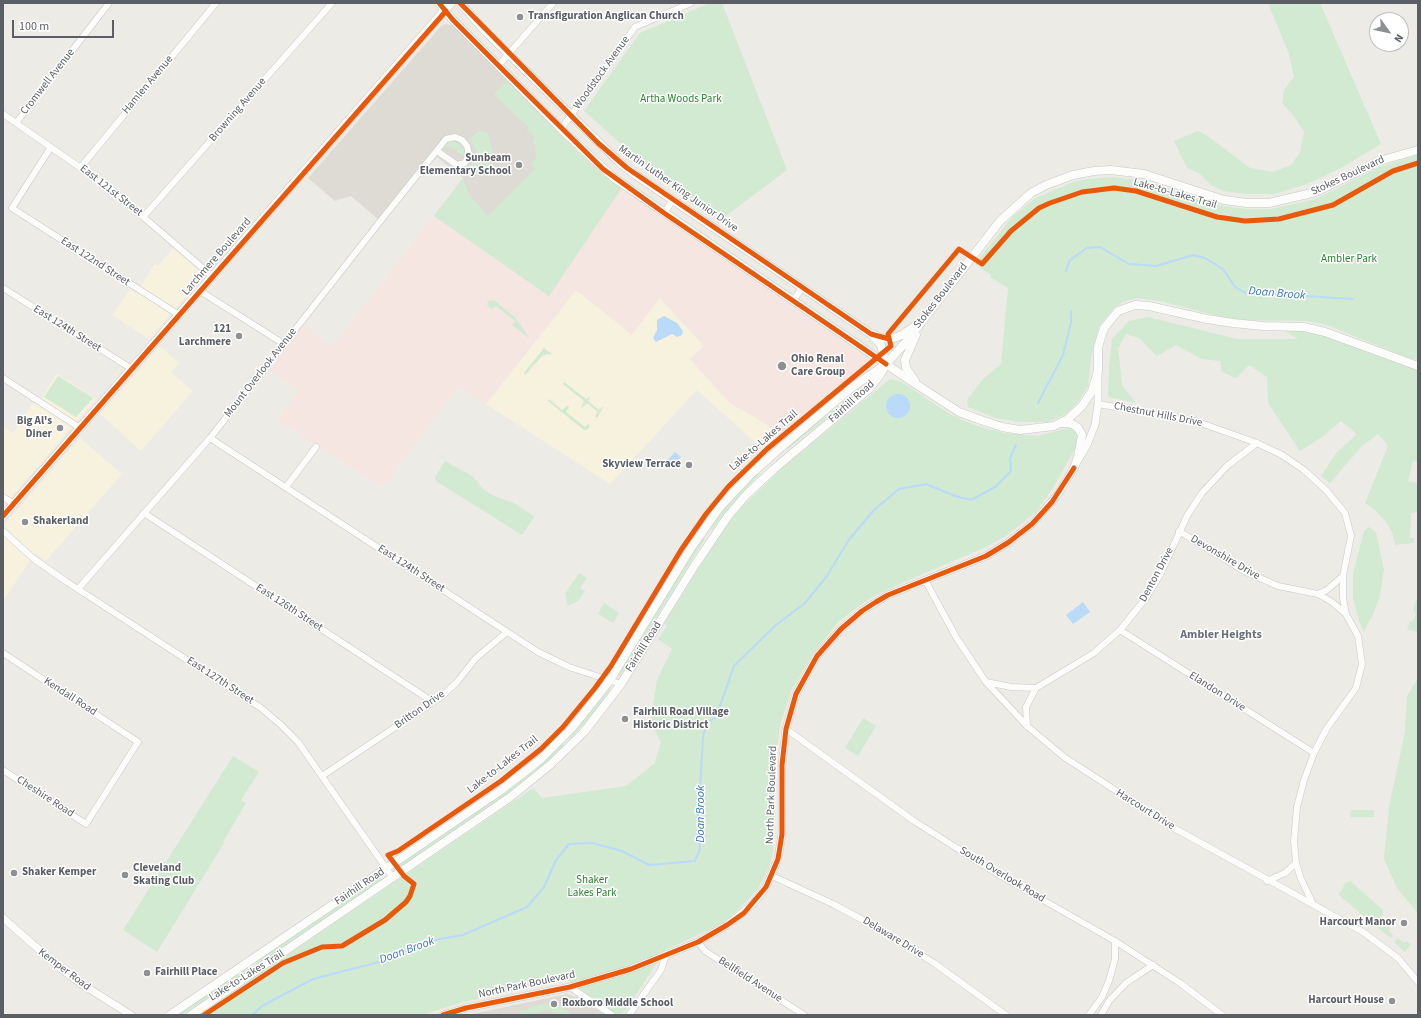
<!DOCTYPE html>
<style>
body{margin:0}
#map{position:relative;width:1421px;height:1018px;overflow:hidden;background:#ecebe6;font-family:"Source Sans 3",sans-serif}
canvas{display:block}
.frame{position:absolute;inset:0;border:4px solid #5b5f65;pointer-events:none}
.north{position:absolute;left:1369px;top:12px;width:40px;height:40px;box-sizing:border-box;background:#fff;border:1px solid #bdbfc1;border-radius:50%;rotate:123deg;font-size:11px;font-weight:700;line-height:16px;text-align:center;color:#5b5f65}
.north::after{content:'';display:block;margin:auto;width:14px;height:18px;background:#8e9092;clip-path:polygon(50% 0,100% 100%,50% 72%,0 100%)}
.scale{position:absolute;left:12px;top:20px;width:102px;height:18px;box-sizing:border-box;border:2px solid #5b5f65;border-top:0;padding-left:5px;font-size:12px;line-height:14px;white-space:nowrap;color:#5b5f65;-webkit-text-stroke:3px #fff;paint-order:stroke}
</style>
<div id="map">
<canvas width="1421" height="1018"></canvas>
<div class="frame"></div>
<div class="north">N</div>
<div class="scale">100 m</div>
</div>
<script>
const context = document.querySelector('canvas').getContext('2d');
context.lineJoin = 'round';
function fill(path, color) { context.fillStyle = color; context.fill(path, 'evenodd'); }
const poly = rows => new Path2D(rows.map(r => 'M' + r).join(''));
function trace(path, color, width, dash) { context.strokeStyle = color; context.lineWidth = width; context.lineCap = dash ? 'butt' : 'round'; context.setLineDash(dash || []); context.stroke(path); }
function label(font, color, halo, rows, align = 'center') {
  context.font = font + ' "Source Sans 3",sans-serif'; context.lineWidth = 3; context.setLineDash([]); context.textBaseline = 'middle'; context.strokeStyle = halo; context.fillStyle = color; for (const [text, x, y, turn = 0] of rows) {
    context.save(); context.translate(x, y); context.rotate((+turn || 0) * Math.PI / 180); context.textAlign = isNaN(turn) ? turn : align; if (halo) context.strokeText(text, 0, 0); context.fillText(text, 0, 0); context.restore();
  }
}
fill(poly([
 [173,248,202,273,203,277,149,339,112,315,130,289,136,293,155,264,158,266],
 [576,290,632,334,660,298,704,346,690,359,730,403,766,424,783,439,767,453,697,390,610,484,486,404],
 [160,346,179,363,171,372,193,391,141,451,100,414],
 [57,374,96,399,3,507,3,427,13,433,33,403,37,405],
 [80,438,122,474,46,561,35,553,5,598,3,596,3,526]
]), '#f6f2de');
fill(poly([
 [447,24,453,26,579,153,621,189,549,296,434,216,463,178,431,152,378,219,351,196,335,201,308,178,442,25],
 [567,994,577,997,605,1015,468,1015]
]), '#dddbd4');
fill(poly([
 [621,189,864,356,867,369,783,439,766,424,730,403,690,359,704,346,660,298,632,335,576,290,486,404,458,386,382,487,277,420,299,391,269,370,304,325,332,347,434,216,549,296]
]), '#f6e6e2');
fill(poly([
 [710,3,722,3,787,170,723,218,645,165,584,111,640,33],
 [1268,3,1320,3,1381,144,1339,169,1307,184,1274,194,1248,194,1223,191,1211,185,1199,173,1187,168,1174,141,1198,131,1209,137,1250,168,1273,172,1291,165,1300,152,1304,132,1293,115,1282,103,1284,90,1294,77,1289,54],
 [506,81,579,153,621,189,549,296,434,216,463,178,469,195,488,216,535,169,531,165,536,158,535,146,532,142,535,138,527,130,528,126,520,120,494,94],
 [479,131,488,133,494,158,489,165,474,172,470,168,476,158,476,149,469,139],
 [453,140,464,149,465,154,460,154,450,146,443,149,449,141],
 [1418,155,1418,360,1406,357,1324,324,1306,321,1233,320,1164,302,1138,298,1123,302,1114,308,1099,326,1091,358,1088,386,1078,402,1066,414,1048,422,1020,422,995,418,968,407,967,400,970,396,983,379,1001,364,1008,288,990,277,991,275,975,264,1012,217,1036,198,1073,182,1087,179,1114,177,1149,182,1223,206,1247,209,1271,209,1316,199,1377,168],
 [494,300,515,317,530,339,512,325,515,321,496,306,491,309,487,305,488,301],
 [1148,317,1237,339,1298,339,1279,327,1304,327,1418,366,1418,462,1413,461,1408,481,1418,483,1418,512,1411,513,1410,538,1414,538,1414,543,1395,545,1392,532,1386,522,1376,511,1365,503,1388,446,1378,434,1362,446,1330,483,1321,476,1336,453,1357,434,1341,421,1322,437,1300,451,1268,403,1267,377,1249,365,1236,378,1222,372,1220,361,1202,359,1176,345,1157,356,1139,338,1126,334,1118,349,1120,365,1122,385,1136,403,1108,397,1109,366,1112,339,1129,321],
 [544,348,553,355,548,354,542,356,525,375,524,373],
 [58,376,93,398,76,417,44,397],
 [890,379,902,382,948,413,974,425,1004,433,1038,436,1072,427,1079,434,1077,445,1053,488,1035,513,1007,535,986,547,904,582,869,599,838,622,813,654,792,689,781,722,775,758,775,824,773,853,769,868,758,889,731,917,715,927,665,950,626,1010,620,1014,615,1013,567,980,463,1002,422,1015,199,1015,533,788,542,798,626,786,655,763,661,742,650,722,657,680,672,649,658,639,667,626,664,624,722,531,743,506,781,469],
 [564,382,586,399,591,396,588,401,599,410,604,406,597,418,595,416,598,412,587,403,583,407,581,407,584,401,563,384],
 [861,387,862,389,787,450,788,447],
 [549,399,562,410,567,406,569,407,566,412,585,427,588,424,590,426,587,430,584,430,548,401],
 [445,461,474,477,483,489,492,495,514,503,532,515,534,517,522,535,436,481,435,477],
 [758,472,760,474,735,500,712,530,709,528,724,507],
 [1369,527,1376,532,1384,570,1380,595,1374,612,1364,631,1359,621,1353,598,1353,574,1364,531],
 [702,537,705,539,620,676,618,675],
 [579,573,587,578,580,588,585,591,578,601,568,606,565,594],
 [1418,597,1418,632,1407,630,1410,621,1412,622,1416,615,1413,609],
 [604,603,619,613,613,623,598,614],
 [1418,678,1418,913,1397,888,1384,859,1389,807,1405,732,1407,696],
 [610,688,610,691,595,712,571,738,569,738],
 [863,718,876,726,858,756,845,748],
 [562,744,565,746,556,755,505,797,399,869,397,866,526,777],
 [233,756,259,772,241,800,246,803,223,842,224,843,157,952,123,930],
 [1351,810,1374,810,1374,817,1350,817],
 [380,877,382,880,257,965,255,962],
 [1350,881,1383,910,1383,915,1374,925,1338,894,1343,889,1344,884],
 [1383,922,1390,927,1389,930,1393,935,1391,938,1378,928],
 [1398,938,1404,943,1406,941,1411,944,1405,952,1394,942],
 [249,966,251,969,182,1015,176,1015],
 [545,1004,560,1006,573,1015,562,1015,547,1010,529,1015,518,1015,521,1009,524,1011,534,1006]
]), '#d2ead1');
fill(poly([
 [664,316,677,323,683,331,682,335,677,337,672,334,656,342,653,338,657,330,657,320],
 '886 406a12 12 0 1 1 24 0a12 12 0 1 1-24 0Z',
 [675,452,681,457,671,468,665,463],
 [1083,602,1090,612,1073,624,1066,615]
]), '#b9daf8');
trace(poly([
 [1066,271,1070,260,1087,248,1100,247,1129,264,1156,266,1193,255,1205,258,1223,269,1235,287,1247,294,1257,293,1353,299],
 [1038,403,1063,355,1071,323,1071,311],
 [252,1015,262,1006,313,979,379,962,429,941,463,935,527,907,544,887,556,860,569,844,592,843,622,851,649,865,695,861,700,849,698,823,703,737,707,723,716,717,734,666,776,625,805,603,827,576,848,541,873,511,899,489,926,484,955,496,971,500,995,487,1011,471,1010,458,1016,445]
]), '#b9daf8', 2);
const minor = poly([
 [498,66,553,3],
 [3,114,111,189,213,277],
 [16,123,109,3],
 [561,129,635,27,691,3],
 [51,147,12,208,179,315],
 [81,167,216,3],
 [664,213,673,200],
 [144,216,332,3],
 [3,288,132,369],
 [200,291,284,344],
 [793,301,802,288],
 [3,378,80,428],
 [1098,404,1195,421,1257,443,1282,455,1304,470,1326,490,1345,513,1351,536,1343,576,1343,598,1346,614,1358,636,1362,664,1356,688,1327,728,1314,753,1304,780,1297,807,1294,841,1296,863,1301,879,1313,904],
 [210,438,538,652,569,667,621,684],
 [286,487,316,447],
 [3,497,14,504],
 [144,513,433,702],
 [3,531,34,559,67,582,261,708,281,725,298,742,393,878],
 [1179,531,1244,571,1278,586,1318,594,1332,602,1346,614],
 [925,580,956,637,986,682,1027,726,1064,757,1172,827,1363,932,1398,958,1418,982],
 [78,589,210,438,382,219,446,139,455,137,462,140,467,146,469,154,465,163,457,165,437,151],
 [1318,594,1327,590,1343,576],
 [1120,630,1314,753],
 [3,653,138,742,86,824,3,770],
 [986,682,1011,687,1036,688,1094,653,1120,630,1146,598,1160,575,1187,516,1202,493,1227,466,1257,443],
 [1027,726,1026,707,1036,688],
 [786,729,914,821,1001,876,1115,941,1180,983,1222,1015],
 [322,776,442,696,457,682,476,658,507,632],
 [772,876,833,904,876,927,934,963,1006,1015],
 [1267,881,1285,873,1296,863],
 [698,942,705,951,804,1015],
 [570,987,612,1015],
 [629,1015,661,970,666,955],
 [1089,1015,1102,997,1109,981,1115,959,1115,941],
 [1101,1015,1109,1001,1126,983,1153,965]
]);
const tertiary = poly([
 [3,918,60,968,80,983,131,1015],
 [443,1015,466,1008,570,987,631,969,698,942,727,925,753,904,766,887,778,859,782,834,782,765,786,729,796,694,817,656,841,629,862,611,888,595,986,556,1009,542,1032,524,1059,493,1087,445,1095,425,1098,404,1098,375]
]);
const secondary = poly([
 [439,3,453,20,561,129,614,178,905,377,959,412,978,419,1002,427,1020,430,1054,426,1068,419,1082,406,1092,391,1098,371,1098,347,1104,328,1118,311,1135,305,1149,306,1207,319,1233,323,1263,326,1304,327,1325,332,1418,366],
 [460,3,487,33,619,162,637,176,871,334,881,345,886,364],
 [873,334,881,338,891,339,902,335,915,326],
 [915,381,906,368,905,360,916,335],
 [1062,423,1069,423,1074,425,1078,428,1082,435,1078,457,1074,468],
 [3,516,451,3],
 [170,1015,500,791,541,759,572,728,610,680,691,548,720,507,751,474,778,450,850,389,886,364,906,342,1000,221,1031,193,1046,185,1073,175,1094,171,1111,170,1144,174,1224,200,1247,203,1269,203,1316,192,1379,161,1418,150],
 [191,1015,509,798,550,765,584,732,621,684,695,565,728,516,747,494,774,469,869,389,880,375,886,364]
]);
trace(minor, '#c9c9c8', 7);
trace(tertiary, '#c9c9c8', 8);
trace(secondary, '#c8c9c8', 9);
trace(minor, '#fcfcfb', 6);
trace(tertiary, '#fcfcfb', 7);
trace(secondary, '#fcfcfb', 8);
trace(poly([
 [439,3,453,20,503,70,603,169,664,213,886,364],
 [460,3,598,143,627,168,871,334,889,339],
 [3,516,446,11],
 [204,1015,283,963,322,947,342,946,385,920,406,902,410,896,414,884,404,876,388,855,398,851,501,781,541,749,563,727,595,688,611,666,681,550,706,514,728,487,767,449,891,346,888,334,959,249,982,264,1011,231,1039,208,1050,203,1082,192,1114,188,1136,191,1217,217,1245,221,1279,219,1333,205,1393,171,1418,163],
 [443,1015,466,1008,570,987,631,969,698,942,727,925,744,913,766,887,778,859,782,834,782,765,786,729,796,694,817,656,841,629,862,611,876,602,888,595,986,556,1009,542,1032,524,1052,502,1074,468]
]), '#e8590c', 5);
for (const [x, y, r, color] of [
 [520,17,4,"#8e9092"],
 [519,165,4,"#8e9092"],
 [239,336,4,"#8e9092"],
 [782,366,5,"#8e9092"],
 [60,428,4,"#8e9092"],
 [689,465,4,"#8e9092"],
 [25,522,4,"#8e9092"],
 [625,719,4,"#8e9092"],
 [14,873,4,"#8e9092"],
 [125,875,4,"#8e9092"],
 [1404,923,4,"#8e9092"],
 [147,973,4,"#8e9092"],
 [1392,1001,4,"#8e9092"],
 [554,1004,4,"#8e9092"]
]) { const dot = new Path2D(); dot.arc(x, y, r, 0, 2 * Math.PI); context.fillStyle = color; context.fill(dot); trace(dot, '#fff', 1.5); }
label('bold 11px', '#5b5f65', '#fff', [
 ["Transfiguration Anglican Church",528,17],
 ["Sunbeam",511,159,"right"],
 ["Elementary School",511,172,"right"],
 ["121",231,330,"right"],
 ["Larchmere",231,343,"right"],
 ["Ohio Renal",791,360],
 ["Care Group",791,373],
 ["Big Al's",52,422,"right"],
 ["Diner",52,435,"right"],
 ["Skyview Terrace",681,465,"right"],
 ["Shakerland",33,522],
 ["Fairhill Road Village",633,713],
 ["Historic District",633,726],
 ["Cleveland",133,869],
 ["Skating Club",133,882],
 ["Shaker Kemper",22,873],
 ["Harcourt Manor",1396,923,"right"],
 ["Fairhill Place",155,973],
 ["Harcourt House",1384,1001,"right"],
 ["Roxboro Middle School",562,1004]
], 'left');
label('11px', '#5b5f65', '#fff', [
 ["Woodstock Avenue",602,73,-54],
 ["Cromwell Avenue",48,82,-52],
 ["Hamlen Avenue",148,85,-50],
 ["Browning Avenue",238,110,-49],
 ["Stokes Boulevard",1348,176,-25],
 ["Martin Luther King Junior Drive",678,189,35],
 ["East 121st Street",111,191,38],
 ["Lake-to-Lakes Trail",1175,194,16],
 ["Larchmere Boulevard",217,257,-49],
 ["East 122nd Street",95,262,33],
 ["Stokes Boulevard",941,296,-52],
 ["East 124th Street",67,329,32],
 ["Mount Overlook Avenue",261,373,-52],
 ["Fairhill Road",852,402,-42],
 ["Chestnut Hills Drive",1158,415,11],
 ["Lake-to-Lakes Trail",764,441,-41],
 ["Devonshire Drive",1225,558,30],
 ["East 124th Street",411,569,33],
 ["Denton Drive",1157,575,-62],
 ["East 126th Street",289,608,33],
 ["Fairhill Road",644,647,-58],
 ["East 127th Street",220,681,33],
 ["Elandon Drive",1217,692,32],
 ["Kendall Road",70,697,33],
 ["Britton Drive",420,710,-35],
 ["Lake-to-Lakes Trail",503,765,-38],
 ["North Park Boulevard",772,795,-88],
 ["Cheshire Road",45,797,33],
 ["Harcourt Drive",1145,810,32],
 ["South Overlook Road",1002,875,31],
 ["Fairhill Road",360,887,-34],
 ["Delaware Drive",893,938,31],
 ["Kemper Road",64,970,37],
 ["Lake-to-Lakes Trail",247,976,-32],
 ["Bellfield Avenue",750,980,33],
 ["North Park Boulevard",527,985,-12]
]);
label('11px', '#2c8333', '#fff', [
 ["Artha Woods Park",681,100],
 ["Ambler Park",1349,260],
 ["Shaker",592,881],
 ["Lakes Park",592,894]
]);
label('italic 12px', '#3877c5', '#fff', [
 ["Doan Brook",1277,294,5],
 ["Doan Brook",701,814,-90],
 ["Doan Brook",407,951,-20]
]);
label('bold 12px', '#6c7177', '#fff', [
 ["Ambler Heights",1221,635]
]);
</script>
